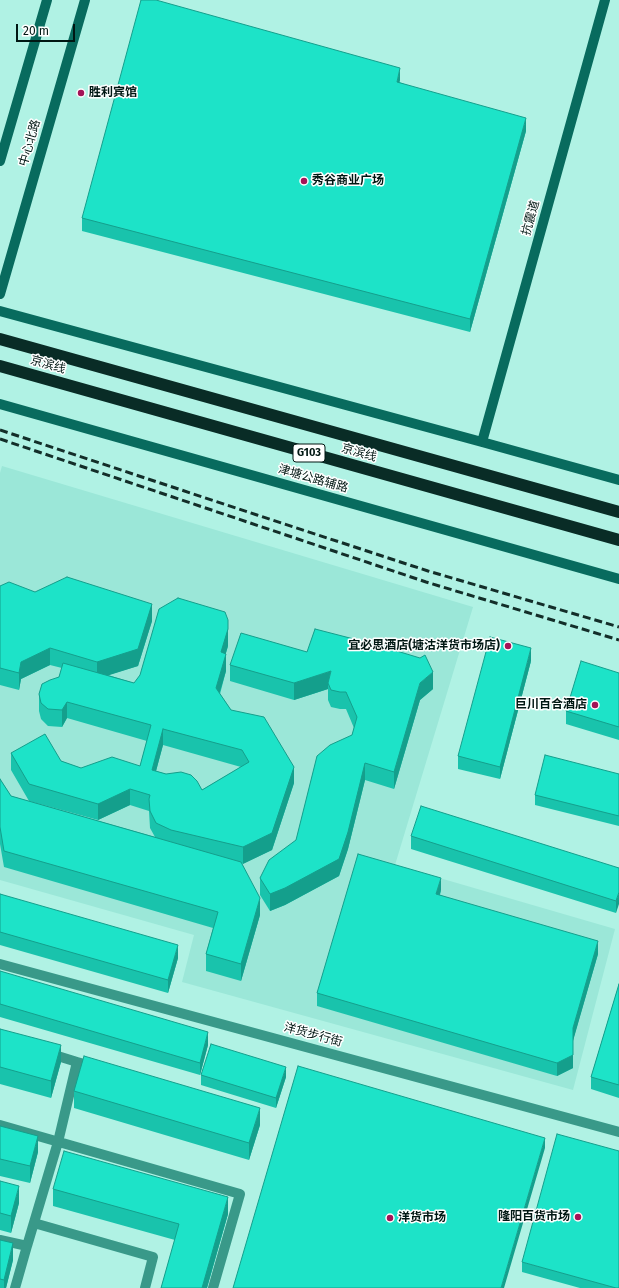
<!DOCTYPE html>
<meta charset="utf-8">
<style>
body{margin:0}
#map{position:relative;width:619px;height:1288px;overflow:hidden;background:#b0f2e4;font-family:"Fira Sans",sans-serif}
canvas{display:block}
.scale{position:absolute;left:16px;top:24px;width:59px;height:18px;box-sizing:border-box;border:2px solid #001713;border-top:0;padding-left:5px;font-size:12px;line-height:14px;white-space:nowrap;color:#001713;-webkit-text-stroke:3px #fff;paint-order:stroke}
</style>
<div id="map">
<canvas width="619" height="1288"></canvas>
<div class="scale">20 m</div>
</div>
<script>
const context = document.querySelector('canvas').getContext('2d');
context.lineJoin = 'round';
function fill(path, color) { context.fillStyle = color; context.fill(path, 'evenodd'); }
const poly = rows => new Path2D(rows.map(r => 'M' + r).join(''));
function trace(path, color, width, dash) { context.strokeStyle = color; context.lineWidth = width; context.lineCap = dash ? 'butt' : 'round'; context.setLineDash(dash || []); context.stroke(path); }
function label(font, color, halo, rows, align = 'center') {
  context.font = font + ' "Fira Sans","Noto Sans SC",sans-serif'; context.lineWidth = 3; context.setLineDash([]); context.textBaseline = 'middle'; context.strokeStyle = halo; context.fillStyle = color; for (const [text, x, y, turn = 0] of rows) {
    context.save(); context.translate(x, y); context.rotate((+turn || 0) * Math.PI / 180); context.textAlign = isNaN(turn) ? turn : align; if (halo) context.strokeText(text, 0, 0); context.fillText(text, 0, 0); context.restore();
  }
}
fill(poly([
 [2,466,473,607,395,865,615,929,573,1090,182,982,194,935,0,880,0,473]
]), '#9be7d8');
trace(poly([
 [48,1053,77,1062],
 [0,1125,240,1194,213,1288],
 [34,1223,153,1257,145,1288],
 [0,1240,27,1246,58,1142,77,1062,95,1067],
 [15,1288,27,1246]
]), '#399989', 10);
trace(poly([
 [0,964,619,1132]
]), '#399989', 10);
trace(poly([
 [0,161,47,0],
 [0,294,85,0],
 [0,311,482,442,619,480],
 [0,404,619,579],
 [482,442,605,0]
]), '#086b5e', 10);
trace(poly([
 [0,339,619,512],
 [0,366,619,540]
]), '#092c26', 12);
trace(poly([
 [0,430,257,515,428,571,619,627],
 [0,439,426,582,619,640]
]), '#132e29', 3, [8, 4]);
fill(poly([
 [400,80,399,82,526,131,470,332,82,231,82,218],
 [0,586,35,592,152,621,138,666,108,675,134,683,228,646,226,653,226,671,220,694,231,710,294,783,272,850,242,864,260,915,241,981,206,971,206,954,213,928,4,867,0,844,0,779,11,796,155,837,150,828,149,811,130,805,98,820,29,801,11,770,11,753,61,761,81,768,140,766,147,741,67,718,62,727,48,726,41,719,39,711,39,694,59,677,62,668,50,665,21,679,19,690,0,685],
 [163,745,241,767,202,790,166,774,156,771],
 [531,661,500,779,458,769,458,756],
 [230,665,433,689,420,700,394,789,365,780,348,849,339,876,285,905,270,911,260,895,260,878,296,840,352,735,354,728,346,709,340,709,331,707,328,700,328,689,294,700,230,681],
 [619,673,619,740,566,724,566,711],
 [619,774,619,826,535,805,535,795],
 [411,836,619,868,616,913,411,849],
 [441,890,440,895,598,954,573,1040,573,1068,557,1076,317,1006,317,993],
 [0,894,178,958,168,993,0,945],
 [0,971,208,1045,200,1075,0,1017],
 [619,984,619,1098,591,1089,591,1077],
 [0,1029,61,1062,51,1098,0,1084],
 [201,1075,286,1077,276,1108,201,1085],
 [74,1091,260,1125,249,1160,74,1108],
 [0,1126,38,1152,30,1183,0,1176],
 [0,1181,19,1203,11,1233,0,1230],
 [53,1189,228,1214,207,1288,161,1288,175,1240,53,1206],
 [0,1240,13,1260,6,1288,0,1288],
 [522,1262,619,1288,580,1288,522,1272]
]), '#19c3ac');
fill(poly([
 [400,68,400,80,397,94,397,82],
 [526,118,526,131,470,332,470,319],
 [152,604,152,621,138,666,97,679,97,662],
 [228,620,228,646,221,669,221,652],
 [50,648,50,665,21,679,19,690,19,673,21,662],
 [531,648,531,661,500,779,500,767],
 [226,654,226,671,216,705,216,688],
 [331,671,328,683,328,689,294,700,294,683],
 [433,672,433,689,420,700,394,789,394,772,420,683],
 [67,702,67,718,62,727,62,710],
 [163,729,163,745,152,786,152,770],
 [365,763,365,780,348,849,339,876,285,905,270,911,270,894],
 [294,767,294,783,272,850,243,864,243,847],
 [130,789,130,805,98,820,98,804],
 [441,878,441,890,436,907,436,894],
 [619,892,619,904,616,913,616,901],
 [260,898,260,915,241,981,241,964],
 [598,941,598,954,573,1041,573,1028],
 [178,945,178,958,168,993,168,980],
 [208,1032,208,1045,200,1075,200,1063],
 [61,1045,61,1062,51,1098,51,1081],
 [573,1055,573,1068,557,1076,557,1063],
 [286,1067,286,1077,276,1108,276,1098],
 [260,1108,260,1125,249,1160,249,1143],
 [38,1136,38,1152,30,1183,30,1166],
 [545,1138,545,1148,504,1288,501,1288],
 [19,1186,19,1203,11,1233,11,1216],
 [228,1197,228,1214,207,1288,202,1288],
 [13,1243,13,1260,6,1288,4,1288,4,1280]
]), '#149f8c');
const building = poly([
 [141,0,156,0,400,68,397,82,526,118,470,319,82,218,141,0],
 [67,577,152,604,138,649,97,662,50,648,21,662,19,673,0,668,0,586,9,582,35,592,67,577],
 [178,598,225,612,228,620,228,629,221,652,226,654,216,688,231,710,264,717,294,767,272,833,243,847,171,830,156,823,150,811,149,799,150,795,130,789,98,804,29,784,11,753,45,734,61,761,81,768,112,757,140,766,151,725,67,702,62,710,48,709,41,703,39,694,42,684,50,680,59,677,63,663,134,683,140,675,159,609,178,598],
 [163,729,242,750,249,762,202,790,197,781,191,775,181,772,166,774,152,770,163,729],
 [315,629,377,645,420,658,425,655,433,672,420,683,394,772,365,763,348,832,339,859,285,888,270,894,260,878,269,860,296,840,317,756,330,745,352,735,357,717,346,692,340,692,331,690,328,683,331,671,294,683,230,665,241,633,307,652,315,629],
 [490,637,531,648,500,767,458,756,490,637],
 [581,661,619,673,619,727,566,711,581,661],
 [545,755,619,774,619,816,535,795,545,755],
 [0,779,11,796,241,862,260,898,241,964,206,954,218,912,4,851,0,827,0,779],
 [421,806,619,868,619,892,616,901,411,836,421,806],
 [358,854,441,878,436,894,598,941,573,1028,573,1055,557,1063,317,993,358,854],
 [0,894,178,945,168,980,0,932,0,894],
 [0,971,208,1032,200,1063,0,1004,0,971],
 [619,984,619,1085,591,1077,619,984],
 [0,1029,61,1045,51,1081,0,1067,0,1029],
 [211,1044,286,1067,276,1098,201,1075,211,1044],
 [84,1056,260,1108,249,1143,74,1091,84,1056],
 [298,1066,545,1138,501,1288,233,1288,298,1066],
 [0,1126,38,1136,30,1166,0,1159,0,1126],
 [557,1134,619,1151,619,1288,616,1288,522,1262,557,1134],
 [64,1151,228,1197,202,1288,161,1288,179,1224,53,1189,64,1151],
 [0,1181,19,1186,11,1216,0,1213,0,1181],
 [0,1240,13,1243,4,1280,0,1279,0,1240]
]);
fill(building, '#1de3c8');
trace(building, '#149f8c', 1);
for (const [x, y, r, color] of [
 [81,93,4,"#a31357"],
 [304,181,4,"#a31357"],
 [508,646,4,"#a31357"],
 [595,705,4,"#a31357"],
 [578,1217,4,"#a31357"],
 [390,1218,4,"#a31357"]
]) { const dot = new Path2D(); dot.arc(x, y, r, 0, 2 * Math.PI); context.fillStyle = color; context.fill(dot); trace(dot, '#fff', 1.5); }
for (const [x, y, w] of [
 [309,453,32]
]) { const box = new Path2D(); box.roundRect(x - w / 2, y - 9, w, 18, 3); context.fillStyle = '#fff'; context.fill(box); trace(box, '#001713', 1); }
label('bold 11px', '#001713', null, [
 ["G103",309,453]
]);
label('bold 12px', '#001713', '#fff', [
 ["胜利宾馆",89,93],
 ["秀谷商业广场",312,181],
 ["宜必思酒店(塘沽洋货市场店)",500,646,"right"],
 ["巨川百合酒店",587,705,"right"],
 ["隆阳百货市场",570,1217,"right"],
 ["洋货市场",398,1218]
], 'left');
label('12px', '#001713', '#fff', [
 ["中心北路",30,143,-74],
 ["抗震道",531,218,-74],
 ["京滨线",48,365,16],
 ["京滨线",359,453,16],
 ["津塘公路辅路",313,479,16],
 ["洋货步行街",313,1035,15]
]);
</script>
